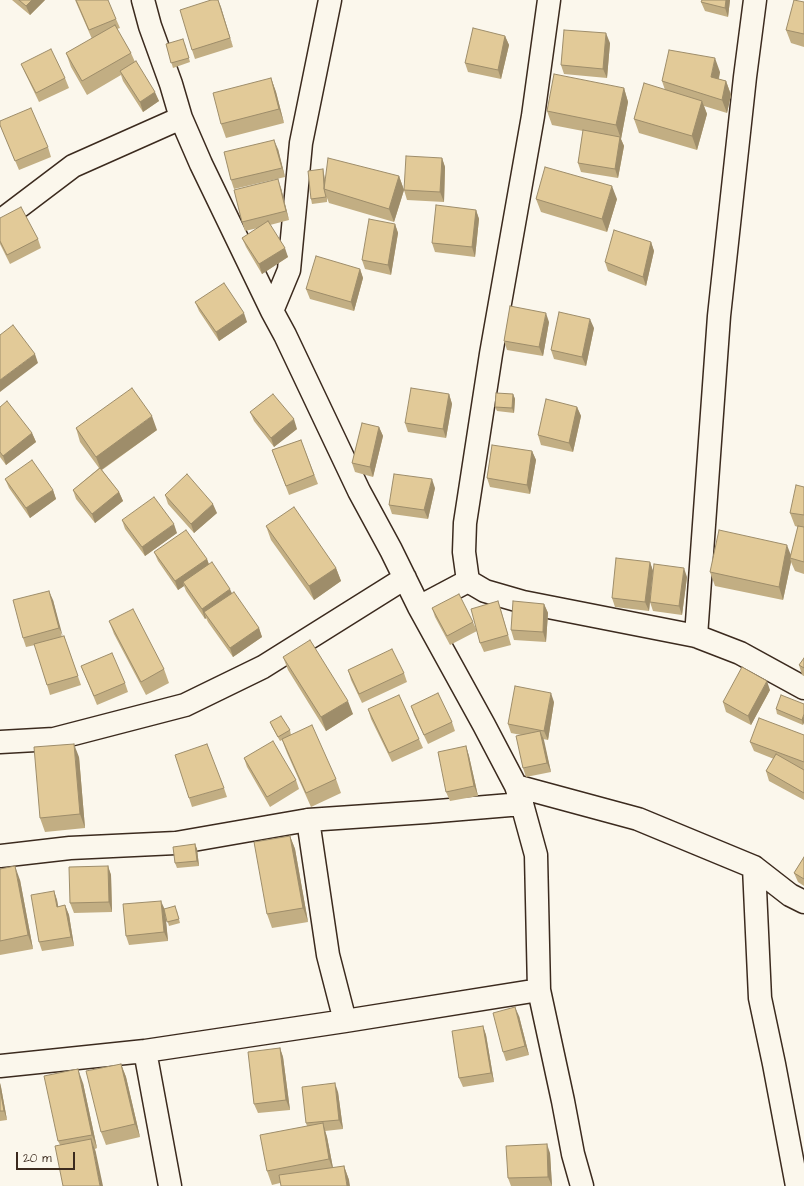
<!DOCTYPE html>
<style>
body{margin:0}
#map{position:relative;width:804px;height:1186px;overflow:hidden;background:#fbf7ec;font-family:"Architects Daughter",sans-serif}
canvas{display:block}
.scale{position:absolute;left:16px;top:1152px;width:59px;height:18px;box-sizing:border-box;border:2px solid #3b2a1e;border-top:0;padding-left:5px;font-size:12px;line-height:14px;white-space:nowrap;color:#3b2a1e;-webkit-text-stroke:3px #fbf7ec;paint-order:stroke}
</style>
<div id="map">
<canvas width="804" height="1186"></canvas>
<div class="scale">20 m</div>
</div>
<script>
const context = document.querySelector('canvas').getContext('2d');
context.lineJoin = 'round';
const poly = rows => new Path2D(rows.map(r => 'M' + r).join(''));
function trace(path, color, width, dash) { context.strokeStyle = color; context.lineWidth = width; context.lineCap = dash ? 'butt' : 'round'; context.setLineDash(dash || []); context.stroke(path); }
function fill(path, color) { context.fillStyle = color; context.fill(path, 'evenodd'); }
const minor = poly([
 [143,0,150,26,171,84,181,118,201,164,272,311,285,335,359,491,391,550,419,607,484,725,516,786,522,804,536,855,539,990,563,1101,573,1154,582,1186],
 [3,219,73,166,181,118],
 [272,311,289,270,301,143,330,0],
 [468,581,464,552,465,523,491,354,533,116,549,0],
 [468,581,485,591,523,602,696,636,740,653,804,688],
 [419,607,468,581],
 [696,636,719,316,745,77,755,0],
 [0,742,54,739,185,705,263,667,405,578],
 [516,786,638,819,754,867,790,895,804,902],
 [308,820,328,955,345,1021],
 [0,856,70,848,176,843,308,820,426,812,522,804],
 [754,867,760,998,774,1064,797,1186],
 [145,1051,170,1186],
 [0,1066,145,1051,345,1021,539,990]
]);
trace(minor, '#3b2a1e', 25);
trace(minor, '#fbf7ec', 22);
fill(poly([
 [12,0,45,0,30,15],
 [75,0,116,19,120,28,117,29,131,53,135,62,159,101,143,112,123,81,121,75,87,95,71,67,66,53,92,39],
 [218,0,233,47,195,59,192,50],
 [730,0,728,17,705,11,701,2],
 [804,2,804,47,791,43,786,30],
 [505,36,509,45,501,79,468,72,465,63],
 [610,43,607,78,564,74,561,65],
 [166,44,185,44,190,62,173,68],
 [21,64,65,78,69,88,39,102,25,73],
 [720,72,719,79,726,81,731,95,727,113,704,106,707,114,697,150,639,133,634,119,665,90,662,81],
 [271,78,276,92,284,123,226,138,221,124],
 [624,88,628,102,621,139,624,146,618,178,581,172,578,163,583,131,552,125,547,111],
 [0,125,48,147,51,157,19,170],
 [278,149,285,177,234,189,231,180],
 [442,158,445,167,444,202,407,200,404,190],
 [323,169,324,174,325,180,399,176,404,190,394,222,329,203,327,198,327,202,312,204,311,199],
 [281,188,289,220,270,225,288,257,262,274,246,247,242,238,258,228,245,231,242,222],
 [536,199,617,199,607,232,541,212],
 [476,210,479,219,475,257,435,252,432,243],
 [0,218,38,239,41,248,10,264,0,244],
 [395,224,398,233,391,275,365,269,362,260],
 [651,242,654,251,646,286,608,271,605,262],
 [360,269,363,278,354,311,310,299,306,289],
 [195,302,247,322,219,341,199,311],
 [549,322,543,356,507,350,504,341],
 [594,328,586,366,554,359,551,350],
 [449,394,452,404,446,438,408,432,405,423],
 [513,394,515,399,514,413,497,411,495,407],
 [0,407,32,433,36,442,6,465,0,457],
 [577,407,581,416,573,452,541,445,538,435],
 [250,412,297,429,274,447,254,421],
 [379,427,383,436,373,477,355,472,352,463],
 [76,428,157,430,102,470,119,492,123,501,95,523,76,499,73,490,99,468,80,442],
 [301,440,318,484,289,495,272,450],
 [532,451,536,460,530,494,490,487,487,478],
 [5,479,53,490,56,499,30,518,9,488],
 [804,487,804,574,795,571,791,562,783,600,715,586,710,572,791,554,798,527,795,526,790,513],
 [435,488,428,519,392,514,389,505],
 [165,495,217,513,194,533,168,504],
 [122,520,177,533,145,556,125,529],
 [266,526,336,568,341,581,314,600,271,540],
 [154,552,207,559,209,564,259,628,262,637,233,657,208,622,206,618,205,619,186,591,184,586,178,590,158,561],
 [650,562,653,571,650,595,687,577,682,615,653,611,650,602,649,611,615,607,612,598],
 [53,600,62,637,64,636,81,685,50,695,35,645,26,647,23,638],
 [498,601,501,610,511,645,484,652,480,643],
 [544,604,548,613,546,642,514,640,511,630],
 [432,608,473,622,477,631,450,645,435,617],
 [109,621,164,669,169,683,146,695,114,634],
 [283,657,353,714,326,731,288,670],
 [804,658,804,676,802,675,799,665],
 [81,666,125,683,128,692,97,705],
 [348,670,404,673,407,682,362,703,351,680],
 [770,690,751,725,726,712,723,702],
 [554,702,548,740,543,739,551,772,526,777,523,768,521,735,511,733,508,724],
 [804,704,803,725,777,714,776,709],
 [411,706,452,722,455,731,428,744,414,715],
 [368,709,419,739,423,748,392,762,371,719],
 [270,722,290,730,291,735,336,779,341,793,311,807,287,753,282,740,280,741,272,727],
 [804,735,804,770,801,769,804,770,804,800,769,781,766,771,774,759,754,751,750,742],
 [466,746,469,756,478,796,450,801,446,792],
 [79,757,85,828,45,832,40,818],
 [244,758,296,780,299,789,270,807,247,767],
 [224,788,227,797,192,807,189,798],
 [290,836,295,849,308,922,272,928,267,914],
 [195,844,197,849,199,866,177,868,175,863],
 [804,857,804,886,798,882,794,873],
 [108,866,111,875,112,912,74,913,70,903],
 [0,869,20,880,33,949,0,955],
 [54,891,57,900,58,907,65,905,69,915,74,946,42,951,39,942],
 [164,909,177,911,180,923,169,926,165,913,168,941,129,945,126,936],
 [519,1016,529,1055,506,1061,503,1052],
 [483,1026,486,1035,494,1082,463,1087,459,1078],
 [280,1048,283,1057,290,1110,258,1113,254,1104],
 [121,1064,126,1077,140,1137,106,1145,101,1132],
 [0,1083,1,1087,7,1120,0,1121],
 [83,1083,97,1148,95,1149,96,1153,60,1145,58,1141],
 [338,1092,343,1129,325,1131,327,1137,333,1168,344,1166,349,1180,280,1183,272,1185,267,1171,307,1126,306,1123],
 [550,1153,552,1186,511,1186,508,1178]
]), '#c2ae83');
fill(poly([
 [32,0,45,0,30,15,26,6],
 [218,0,221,7,233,47,230,38],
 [726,0,730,0,728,17,725,8],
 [606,33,610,43,607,78,603,69],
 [505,36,509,45,501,79,498,70],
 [715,58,720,72,716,90,711,77],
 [271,78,276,92,284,123,279,109],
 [726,81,731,95,727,113,722,100],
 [624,88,628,102,621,139,616,125],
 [155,92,159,101,143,112,140,102],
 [702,101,707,114,697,150,692,136],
 [620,137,624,146,618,178,615,169],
 [274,140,278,149,285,177,282,168],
 [442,158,445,167,444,202,440,192],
 [323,169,324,174,326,190,325,190],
 [399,176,404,190,394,222,389,209],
 [278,179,281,188,289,220,286,211],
 [612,186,617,199,607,232,602,219],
 [476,210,479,219,475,257,472,247],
 [395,224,398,233,391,275,388,265],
 [651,242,654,251,646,286,643,277],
 [285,248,288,257,262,274,259,264],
 [360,269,363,278,354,311,351,302],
 [244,313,247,322,219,341,216,332],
 [546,313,549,322,543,356,539,347],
 [590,319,594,328,586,366,582,357],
 [35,354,38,363,0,392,0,380],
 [449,394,452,404,446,438,443,429],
 [513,394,515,399,514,413,512,408],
 [577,407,581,416,573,452,569,443],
 [152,416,157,430,101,470,96,457],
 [294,419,297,429,274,447,271,438],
 [379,427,383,436,373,477,370,467],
 [32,433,36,442,6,465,3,456],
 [532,451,536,460,530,494,527,485],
 [432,479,435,488,428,519,424,510],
 [53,490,56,499,30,518,26,508],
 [119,492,123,501,95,523,92,514],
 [213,504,217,513,194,533,191,524],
 [174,524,177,533,145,556,142,547],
 [787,545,792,558,790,558,791,562,783,600,779,587],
 [207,559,210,568,183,582,184,586,178,590,175,581],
 [650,562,653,571,649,611,645,602],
 [336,568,341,581,314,600,309,586],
 [684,568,687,577,682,615,679,606],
 [230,589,234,598,204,612,206,618,205,619,202,609],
 [49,591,53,600,63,637,59,628],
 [544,604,548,613,546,642,543,632],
 [259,628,262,637,233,657,230,648],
 [767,681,770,690,751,725,748,716],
 [551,693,554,702,548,740,544,731],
 [348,701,353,714,326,731,321,717],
 [804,714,804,723,803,725,802,720],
 [540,731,544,740,551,772,547,763],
 [74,744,79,757,85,828,80,814],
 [466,746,469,756,478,796,474,786],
 [290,836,295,849,308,922,303,908],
 [195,844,197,849,199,866,197,861],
 [15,866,20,880,33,949,28,935],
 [108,866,111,875,112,912,109,902],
 [54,891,57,900,60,916,57,907],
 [161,901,165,910,168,941,164,932],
 [65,905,69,915,74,946,71,937],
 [515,1007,519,1016,529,1055,525,1046],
 [483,1026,486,1035,494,1082,491,1073],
 [280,1048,283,1057,290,1110,286,1100],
 [121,1064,126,1077,140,1137,135,1124],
 [78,1069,83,1083,97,1148,92,1135],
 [0,1083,1,1087,7,1120,4,1111,0,1089],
 [335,1083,338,1092,343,1129,339,1120],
 [323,1123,327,1137,334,1173,329,1159],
 [91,1139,96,1153,103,1186,100,1186],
 [547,1144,550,1153,552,1186,548,1177],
 [344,1166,349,1180,350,1186,347,1186]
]), '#9e8d6a');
const building = poly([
 [19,0,32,0,26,6,19,0],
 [76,0,108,0,116,19,89,30,76,0],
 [211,0,218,0,230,38,192,50,180,10,211,0],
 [702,0,726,0,725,8,701,2,702,0],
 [794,0,804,2,804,34,786,30,794,0],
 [115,25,131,53,82,81,66,53,115,25],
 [473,28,505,36,498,70,465,63,473,28],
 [564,30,606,33,603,69,561,65,564,30],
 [183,39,189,58,171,63,166,44,183,39],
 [51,49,65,78,36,93,21,64,51,49],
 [669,50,715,58,711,77,726,81,722,100,662,81,669,50],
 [136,61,155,92,140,102,120,71,136,61],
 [554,74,624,88,616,125,547,111,554,74],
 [271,78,279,109,221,124,213,93,271,78],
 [644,83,702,101,692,136,634,119,644,83],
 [31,108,48,147,15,161,0,125,0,121,31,108],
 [583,130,620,137,615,169,578,163,583,130],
 [274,140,282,168,231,180,224,152,274,140],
 [406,156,442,158,440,192,404,190,406,156],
 [328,158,399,176,389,209,324,189,328,158],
 [545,167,612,186,602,219,536,199,545,167],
 [323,169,324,186,324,189,326,197,311,199,308,171,323,169],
 [278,179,286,211,242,222,234,190,278,179],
 [436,205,476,210,472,247,432,243,436,205],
 [21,207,38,239,7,255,0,241,0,218,21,207],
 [369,219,395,224,388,265,362,260,369,219],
 [268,221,285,248,259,264,242,238,268,221],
 [614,230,651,242,643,277,605,262,614,230],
 [316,256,360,269,351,302,306,289,316,256],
 [224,283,244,313,216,332,195,302,224,283],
 [510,306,546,313,539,347,504,341,510,306],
 [559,312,590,319,582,357,551,350,559,312],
 [13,325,35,354,0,380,0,335,13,325],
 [132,388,152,416,96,457,76,428,132,388],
 [411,388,449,394,443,429,405,423,411,388],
 [496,393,513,394,512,408,495,407,496,393],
 [273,394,294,419,271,438,250,412,273,394],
 [546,399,577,407,569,443,538,435,546,399],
 [7,401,32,433,3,456,0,452,0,407,7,401],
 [362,423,379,427,370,467,352,463,362,423],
 [301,440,314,475,286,486,272,450,301,440],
 [492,445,532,451,527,485,487,478,492,445],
 [32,460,53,490,26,508,5,479,32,460],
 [100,468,119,492,92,514,73,490,100,468],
 [187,474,213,504,191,524,165,495,187,474],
 [394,474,432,479,424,510,389,505,394,474],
 [796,485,804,487,804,515,790,513,796,485],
 [154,497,174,524,142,547,122,520,154,497],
 [294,507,336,568,309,586,266,526,294,507],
 [798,526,804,527,804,562,790,558,798,526],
 [186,530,207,559,175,581,154,552,186,530],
 [719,530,787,545,779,587,710,572,719,530],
 [616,558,650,562,645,602,612,598,616,558],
 [212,562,230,589,202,609,183,582,212,562],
 [654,564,684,568,679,606,650,602,654,564],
 [49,591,59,628,23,638,13,600,49,591],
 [234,592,259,628,230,648,204,612,234,592],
 [459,594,473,622,447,636,432,608,459,594],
 [498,601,508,635,480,643,471,609,498,601],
 [513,601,544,604,543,632,511,630,513,601],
 [133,609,164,669,141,682,109,621,133,609],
 [64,636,78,676,47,685,34,644,64,636],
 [310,640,348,701,321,717,283,657,310,640],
 [392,649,404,673,359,694,348,670,392,649],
 [112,653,125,683,94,696,81,666,112,653],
 [804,658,804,668,799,665,804,658],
 [742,667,767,681,748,716,723,702,742,667],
 [515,686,551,693,544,731,508,724,515,686],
 [438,693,452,722,424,735,411,706,438,693],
 [399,695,419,739,389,753,368,709,399,695],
 [781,695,804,704,804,714,802,720,776,709,781,695],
 [281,716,290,730,278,737,270,722,281,716],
 [759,718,804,735,804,762,750,742,759,718],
 [312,725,336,779,306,793,282,739,312,725],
 [540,731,547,763,523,768,516,736,540,731],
 [273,741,296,780,267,797,244,758,273,741],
 [74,744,80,814,40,818,34,747,74,744],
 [207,744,224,788,189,798,175,755,207,744],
 [466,746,474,786,446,792,438,752,466,746],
 [776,754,804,770,804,793,766,771,776,754],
 [290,836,303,908,267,914,254,842,290,836],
 [195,844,197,861,175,863,173,847,195,844],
 [804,857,804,879,794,873,804,857],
 [15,866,28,935,0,941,0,869,15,866],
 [108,866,109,902,70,903,69,867,108,866],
 [54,891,57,907,65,905,71,937,39,942,31,895,54,891],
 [161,901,164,932,126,936,123,904,161,901],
 [175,906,179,919,167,922,164,909,175,906],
 [515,1007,525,1046,503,1052,493,1013,515,1007],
 [483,1026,491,1073,459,1078,452,1031,483,1026],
 [280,1048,286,1100,254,1104,248,1052,280,1048],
 [121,1064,135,1124,101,1132,86,1071,121,1064],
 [78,1069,92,1135,58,1141,44,1076,78,1069],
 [335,1083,339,1120,306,1123,302,1087,335,1083],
 [0,1089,4,1111,0,1111,0,1089],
 [323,1123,329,1159,267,1171,260,1135,323,1123],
 [91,1139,100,1186,63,1186,55,1146,91,1139],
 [547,1144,548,1177,508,1178,506,1146,547,1144],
 [344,1166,347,1186,281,1186,279,1175,344,1166]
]);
fill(building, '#e2ca98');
trace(building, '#9e8d6a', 1);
</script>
